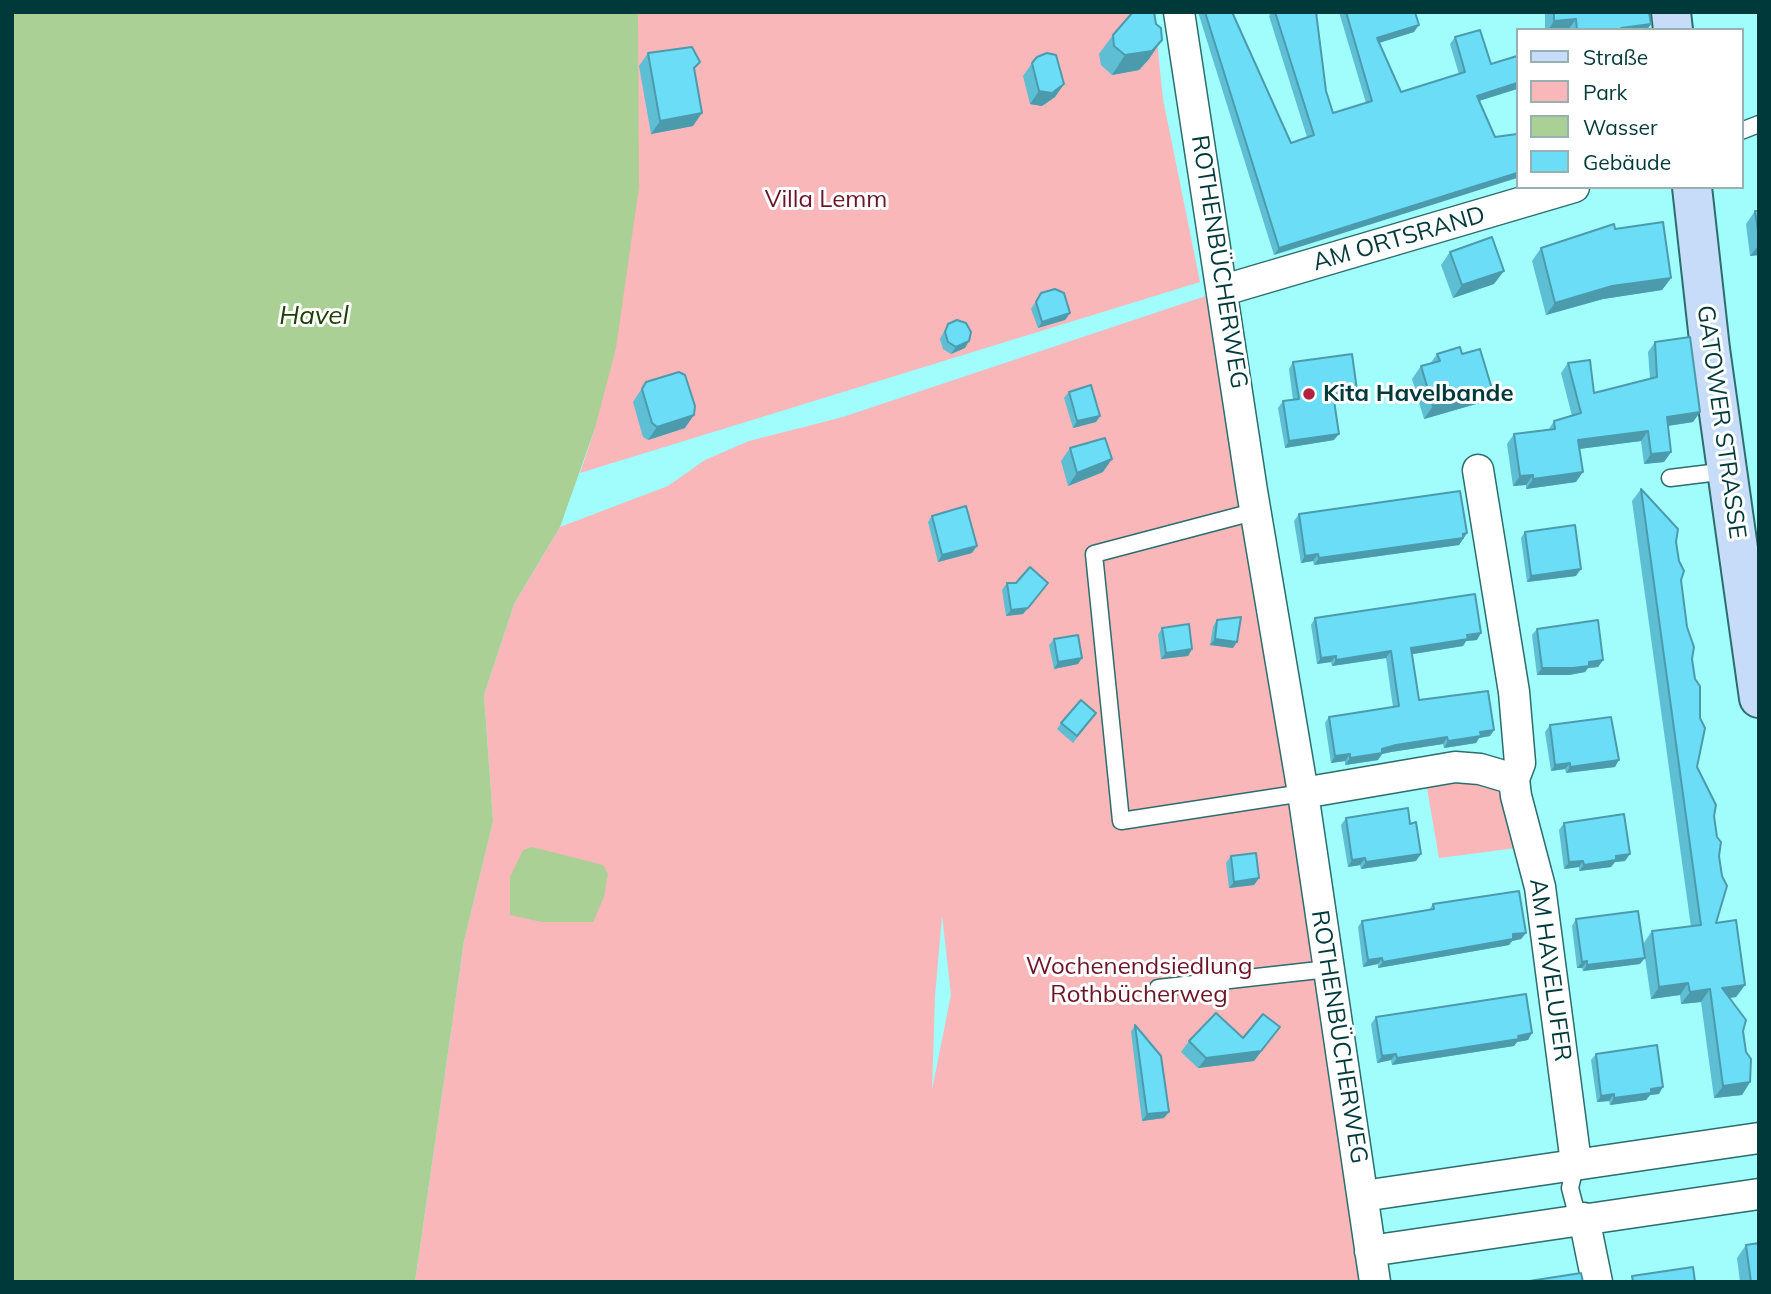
<!DOCTYPE html>
<meta charset="utf-8">
<style>
body{margin:0}
#map{position:relative;width:1771px;height:1294px;overflow:hidden;background:#a1fcfc;font-family:Mulish,sans-serif}
canvas{display:block}
.frame{position:absolute;inset:0;border:14px solid #00393a;pointer-events:none}
.legend{position:absolute;left:1516px;top:28px;width:228px;height:161px;box-sizing:border-box;background:#fff;border:2px solid #99b0b0;margin:0;padding:9px 12px;list-style:none;font-size:21px;color:#00393a}
.legend li{display:flex;align-items:center;gap:14px;height:35px}
.legend b{width:35px;border:2px solid #99b0b0}
</style>
<div id="map">
<canvas width="1771" height="1294"></canvas>
<div class="frame"></div>
<ul class="legend">
<li><b style="height:9px;background:#c6dcf8"></b>Straße</li>
<li><b style="height:19px;background:#fab7ba"></b>Park</li>
<li><b style="height:19px;background:#aad096"></b>Wasser</li>
<li><b style="height:19px;background:#6cddf7"></b>Gebäude</li>
</ul>
</div>
<script>
const context = document.querySelector('canvas').getContext('2d');
context.lineJoin = 'round';
function fill(path, color) { context.fillStyle = color; context.fill(path, 'evenodd'); }
const poly = rows => new Path2D(rows.map(r => 'M' + r).join(''));
function trace(path, color, width, dash) { context.strokeStyle = color; context.lineWidth = width; context.lineCap = dash ? 'butt' : 'round'; context.setLineDash(dash || []); context.stroke(path); }
function label(font, color, halo, rows, align = 'center') {
  context.font = font + ' Mulish,sans-serif'; context.lineWidth = 6; context.setLineDash([]); context.textBaseline = 'middle'; context.strokeStyle = halo; context.fillStyle = color; for (const [text, x, y, turn = 0] of rows) {
    context.save(); context.translate(x, y); context.rotate((+turn || 0) * Math.PI / 180); context.textAlign = isNaN(turn) ? turn : align; if (halo) context.strokeText(text, 0, 0); context.fillText(text, 0, 0); context.restore();
  }
}
fill(poly([
 [638,12,1154,12,1163,99,1200,282,580,473,595,428],
 [1224,290,1375,1282,415,1282,464,941,493,821,484,695,514,604,560,527,668,486,705,460,749,441,843,417],
 [942,915,951,995,932,1090,935,996],
 [1462,771,1498,787,1507,803,1516,848,1439,858,1425,776]
]), '#fab7ba');
fill(poly([
 [12,12,638,12,639,187,616,348,595,428,560,527,514,604,484,695,493,821,464,941,415,1282,12,1282],
 [532,847,603,865,608,874,604,897,593,922,542,922,510,915,510,877,523,850]
]), '#aad096');
const service = poly([
 [1741,131,1759,124],
 [1670,478,1727,471],
 [1257,511,1094,554,1121,821,1303,793],
 [1158,988,1328,969],
 [1576,1163,1570,1188,1575,1207,1584,1218]
]);
const minor = poly([
 [1179,12,1252,491,1303,793,1375,1282],
 [1224,290,1574,187],
 [1478,470,1514,692,1520,763,1514,779,1516,796,1540,887,1576,1163],
 [1303,793,1455,767,1480,769,1514,779],
 [1363,1196,1759,1138],
 [1584,1218,1597,1282],
 [1370,1251,1759,1194]
]);
const secondary = poly([
 [1671,12,1673,30],
 [1692,187,1710,349,1759,698]
]);
trace(service, '#2c6d6d', 19);
trace(minor, '#2c6d6d', 33);
trace(secondary, '#2c6d6d', 42);
trace(service, '#fff', 16);
trace(minor, '#fff', 30);
trace(secondary, '#c6dcf8', 38);
fill(poly([
 [1198,12,1232,12,1291,143,1307,137,1269,16,1272,12,1316,12,1326,91,1333,113,1366,103,1339,12,1415,12,1414,32,1379,43,1401,92,1459,74,1450,44,1455,37,1491,64,1517,89,1479,101,1274,255],
 [1545,12,1649,12,1647,30,1545,30],
 [1156,24,1149,59,1139,70,1112,75,1101,65,1099,54,1113,35],
 [648,53,694,71,693,126,651,134,639,66],
 [1032,63,1064,84,1055,97,1042,106,1030,104,1023,76],
 [1755,211,1759,211,1759,255,1750,256,1746,224],
 [1615,229,1671,278,1662,290,1603,299,1546,315,1532,261,1541,248],
 [1450,252,1494,284,1453,298,1441,265],
 [1041,293,1070,313,1065,320,1038,328,1031,309],
 [948,324,965,348,951,354,943,349,940,339],
 [1655,342,1700,412,1693,422,1668,426,1671,452,1664,462,1644,464,1641,441,1579,449,1576,482,1526,489,1526,485,1513,486,1507,444,1514,434,1549,429,1554,421,1572,416,1561,373,1568,363,1594,393,1650,378,1648,352],
 [1437,354,1462,354,1483,402,1424,419,1412,379,1421,366,1430,364],
 [1293,362,1353,397,1334,400,1334,440,1285,448,1278,408,1283,401,1293,400,1289,369],
 [646,382,685,428,648,440,643,437,633,402],
 [1069,392,1100,416,1096,422,1073,428,1064,398],
 [1070,448,1103,472,1068,486,1061,461],
 [1641,489,1676,542,1692,659,1697,767,1714,816,1719,856,1716,923,1745,985,1736,997,1729,998,1743,1031,1750,1082,1742,1095,1714,1098,1701,1002,1681,1004,1680,995,1651,999,1643,944,1652,931,1691,927,1632,501],
 [1299,514,1467,533,1459,545,1314,565,1313,561,1301,563,1294,521],
 [932,516,972,553,938,562,928,522],
 [1525,532,1576,576,1527,582,1521,538],
 [1007,583,1048,583,1023,614,1006,616,1002,590],
 [1315,618,1477,640,1466,641,1463,646,1412,654,1419,700,1494,730,1490,736,1479,738,1476,743,1444,748,1443,744,1391,752,1382,754,1378,760,1345,765,1345,761,1331,763,1325,723,1329,717,1393,707,1386,658,1332,666,1331,662,1317,664,1311,625],
 [1217,620,1233,648,1210,645,1213,627],
 [1162,628,1192,649,1188,656,1161,659,1158,635],
 [1537,629,1603,660,1598,667,1588,668,1585,672,1569,675,1537,675,1532,635],
 [1054,639,1082,658,1078,664,1054,669,1049,645],
 [1096,713,1073,743,1057,729,1061,723],
 [1550,725,1615,767,1566,773,1565,769,1551,771,1545,732],
 [1346,818,1416,861,1361,869,1360,865,1348,867,1341,825],
 [1564,823,1625,861,1615,862,1611,867,1579,871,1579,867,1564,869,1559,830],
 [1231,856,1259,878,1254,885,1229,888,1226,863],
 [1433,904,1526,933,1521,939,1512,941,1509,945,1378,968,1378,964,1363,967,1358,927,1362,921,1429,910],
 [1576,919,1640,964,1583,971,1582,968,1577,968,1572,926],
 [1376,1017,1532,1033,1528,1040,1517,1042,1514,1046,1392,1065,1391,1060,1377,1063,1371,1024],
 [1135,1025,1164,1118,1142,1121,1131,1032],
 [1280,1027,1254,1061,1198,1068,1181,1052,1189,1041,1243,1038],
 [1596,1054,1659,1094,1650,1095,1646,1100,1610,1105,1609,1101,1597,1102,1591,1060],
 [1746,1245,1759,1282,1740,1282,1737,1258]
]), '#5dbed4');
fill(poly([
 [1576,19,1568,30,1548,30,1554,21],
 [1651,24,1647,30,1620,30,1621,28],
 [1419,25,1414,32,1372,45,1377,38],
 [1162,40,1149,59,1139,70,1112,75,1125,55],
 [1517,83,1517,89,1472,103,1477,96],
 [1064,84,1055,97,1042,106,1030,104,1039,91],
 [702,113,693,126,651,134,660,121],
 [1517,173,1517,178,1274,255,1279,248],
 [1759,245,1759,255,1750,256],
 [1504,271,1494,284,1453,298,1462,285],
 [1671,278,1662,290,1603,299,1546,315,1555,303,1612,286],
 [1070,313,1065,320,1038,328,1042,322],
 [969,341,965,348,951,354,956,347],
 [1492,389,1483,402,1424,419,1433,406],
 [1357,390,1353,397,1328,401,1333,394],
 [1700,412,1693,422,1660,427,1667,417],
 [694,415,685,428,648,440,657,427],
 [1100,416,1096,422,1073,428,1077,421],
 [1648,431,1641,441,1571,450,1578,440],
 [1339,434,1334,440,1285,448,1289,441],
 [1671,452,1664,462,1644,464,1651,454],
 [1112,459,1103,472,1068,486,1077,473],
 [1583,472,1576,482,1526,489,1533,479],
 [1533,475,1526,485,1513,486,1520,476],
 [1467,533,1459,545,1314,565,1319,558],
 [977,546,972,553,938,562,942,555],
 [1318,554,1313,561,1301,563,1305,556],
 [1581,569,1576,576,1527,582,1531,576],
 [1048,583,1023,614,1006,616,1011,610],
 [1481,633,1477,640,1466,641,1463,646,1407,655,1411,648],
 [1215,639,1237,642,1233,648,1210,645],
 [1192,649,1188,656,1161,659,1166,653],
 [1391,651,1386,658,1332,666,1336,660],
 [1336,656,1331,662,1317,664,1321,658],
 [1082,658,1078,664,1054,669,1058,662],
 [1603,660,1598,667,1588,668,1585,672,1569,675,1537,675,1542,668],
 [1494,730,1490,736,1479,738,1476,743,1444,748,1448,741,1480,732],
 [1447,737,1443,744,1391,752,1382,754,1378,760,1345,765,1350,758,1382,749,1396,745],
 [1350,754,1345,761,1331,763,1335,756],
 [1619,760,1615,767,1566,773,1570,767],
 [1570,763,1565,769,1551,771,1555,765],
 [1421,854,1416,861,1361,869,1366,862],
 [1630,854,1625,861,1615,862,1611,867,1579,871,1584,865,1616,856],
 [1365,858,1360,865,1348,867,1352,860],
 [1583,861,1579,867,1564,869,1569,862],
 [1259,878,1254,885,1229,888,1234,882],
 [1526,933,1521,939,1512,941,1509,945,1378,968,1383,962,1513,934],
 [1382,958,1378,964,1363,967,1368,960],
 [1645,958,1640,964,1583,971,1587,965],
 [1587,961,1582,968,1577,968,1582,962],
 [1688,983,1680,995,1651,999,1659,987],
 [1745,985,1736,997,1713,1000,1722,988],
 [1710,989,1701,1002,1681,1004,1690,992],
 [1280,1027,1254,1061,1198,1068,1206,1058],
 [1532,1033,1528,1040,1517,1042,1514,1046,1392,1065,1397,1058],
 [1396,1054,1391,1060,1377,1063,1382,1056],
 [1750,1082,1742,1095,1714,1098,1723,1086],
 [1663,1087,1659,1094,1650,1095,1646,1100,1610,1105,1614,1098,1651,1089],
 [1614,1094,1609,1101,1597,1102,1601,1096],
 [1169,1112,1164,1118,1142,1121,1147,1114]
]), '#4c9bad');
const building = poly([
 [1133,12,1154,12,1156,24,1161,28,1162,40,1152,51,1125,55,1114,46,1113,35,1133,12],
 [1205,12,1232,12,1291,143,1314,135,1275,12,1316,12,1326,91,1333,113,1372,101,1346,12,1415,12,1419,25,1377,38,1401,92,1465,72,1455,37,1480,30,1491,64,1517,56,1517,83,1477,96,1495,137,1517,134,1517,173,1279,248,1205,12],
 [1554,12,1649,12,1651,24,1621,28,1622,30,1577,30,1576,19,1554,21,1554,12],
 [692,47,700,62,694,68,702,113,660,121,648,53,692,47],
 [1047,53,1056,55,1064,84,1052,93,1039,91,1032,63,1037,57,1047,53],
 [1755,211,1759,211,1759,238,1755,211],
 [1663,222,1671,278,1612,286,1555,303,1541,248,1614,224,1615,229,1663,222],
 [1492,237,1504,271,1462,285,1450,252,1492,237],
 [1055,289,1064,293,1070,313,1042,322,1036,302,1041,293,1055,289],
 [957,320,966,323,971,332,969,341,956,347,948,342,945,332,948,324,957,320],
 [1690,337,1700,412,1667,417,1671,452,1651,454,1648,431,1578,440,1583,472,1533,479,1533,475,1520,476,1514,434,1555,429,1554,421,1581,413,1568,363,1590,360,1594,393,1657,377,1655,342,1690,337],
 [1460,347,1462,354,1480,349,1492,389,1433,406,1421,366,1440,361,1437,354,1460,347],
 [1352,354,1357,390,1333,394,1339,434,1289,441,1283,401,1299,399,1293,362,1352,354],
 [679,372,685,375,695,406,694,415,657,427,652,423,642,389,646,382,679,372],
 [1091,385,1100,416,1077,421,1069,392,1091,385],
 [1105,438,1112,459,1077,473,1070,448,1105,438],
 [1641,489,1678,529,1676,542,1679,561,1684,571,1681,580,1687,627,1694,647,1692,659,1695,679,1700,686,1700,718,1705,728,1697,767,1716,805,1714,816,1717,837,1721,842,1719,856,1722,876,1727,886,1716,923,1736,920,1745,985,1722,988,1746,1020,1743,1031,1746,1052,1751,1059,1750,1082,1723,1086,1710,989,1690,992,1688,983,1659,987,1652,931,1701,925,1641,489],
 [1460,491,1467,533,1463,534,1463,538,1319,558,1318,554,1305,556,1299,514,1460,491],
 [966,506,977,546,942,555,932,516,966,506],
 [1575,525,1581,569,1531,576,1525,532,1575,525],
 [1030,567,1048,583,1028,608,1011,610,1007,583,1016,583,1030,567],
 [1475,594,1481,633,1467,635,1468,639,1411,648,1419,700,1488,691,1494,730,1480,732,1481,736,1448,741,1447,737,1396,745,1382,749,1382,753,1350,758,1350,754,1335,756,1329,717,1399,706,1391,651,1336,660,1336,656,1321,658,1315,618,1475,594],
 [1241,617,1237,642,1215,639,1217,620,1241,617],
 [1598,620,1603,660,1589,662,1589,666,1573,668,1542,668,1537,629,1598,620],
 [1189,624,1192,649,1166,653,1162,628,1189,624],
 [1078,635,1082,658,1058,662,1054,639,1078,635],
 [1081,700,1096,713,1077,736,1061,723,1081,700],
 [1611,717,1619,760,1570,767,1570,763,1555,765,1550,725,1611,717],
 [1408,808,1410,824,1416,822,1421,854,1366,862,1365,858,1352,860,1346,818,1408,808],
 [1624,814,1630,854,1616,856,1616,860,1584,865,1583,861,1569,862,1564,823,1624,814],
 [1256,853,1259,878,1234,882,1231,856,1256,853],
 [1519,891,1526,933,1513,934,1513,939,1383,962,1382,958,1368,960,1362,921,1434,909,1433,904,1519,891],
 [1638,911,1645,958,1587,965,1587,961,1582,962,1576,919,1638,911],
 [1526,994,1532,1033,1518,1036,1519,1039,1397,1058,1396,1054,1382,1056,1376,1017,1526,994],
 [1216,1013,1243,1038,1263,1014,1280,1027,1261,1051,1206,1058,1189,1041,1216,1013],
 [1135,1025,1161,1056,1169,1112,1147,1114,1135,1025],
 [1657,1045,1663,1087,1651,1089,1651,1093,1614,1098,1614,1094,1601,1096,1596,1054,1657,1045],
 [1759,1243,1759,1282,1751,1282,1746,1245,1759,1243],
 [1693,1267,1695,1282,1633,1282,1632,1276,1693,1267],
 [1581,1273,1583,1282,1523,1282,1581,1273]
]);
fill(building, '#6cddf7');
trace(building, '#4c9bad', 2);
for (const [x, y, r, color] of [
 [1309,394,7,"#b32040"]
]) { const dot = new Path2D(); dot.arc(x, y, r, 0, 2 * Math.PI); context.fillStyle = color; context.fill(dot); trace(dot, '#fff', 2.5); }
label('24px', '#6c1526', '#fff', [
 ["Villa Lemm",826,200],
 ["Wochenendsiedlung",1139,967],
 ["Rothbücherweg",1139,995]
]);
label('24px', '#00393a', '#fff', [
 ["AM ORTSRAND",1399,239,-16],
 ["ROTHENBÜCHERWEG",1219,262,81],
 ["GATOWER STRASSE",1721,422,82],
 ["AM HAVELUFER",1550,970,82],
 ["ROTHENBÜCHERWEG",1339,1037,81]
]);
label('bold 24px', '#00393a', '#fff', [
 ["Kita Havelbande",1323,394]
], 'left');
label('italic 26px', '#1d4001', '#fff', [
 ["Havel",314,316]
]);
</script>
